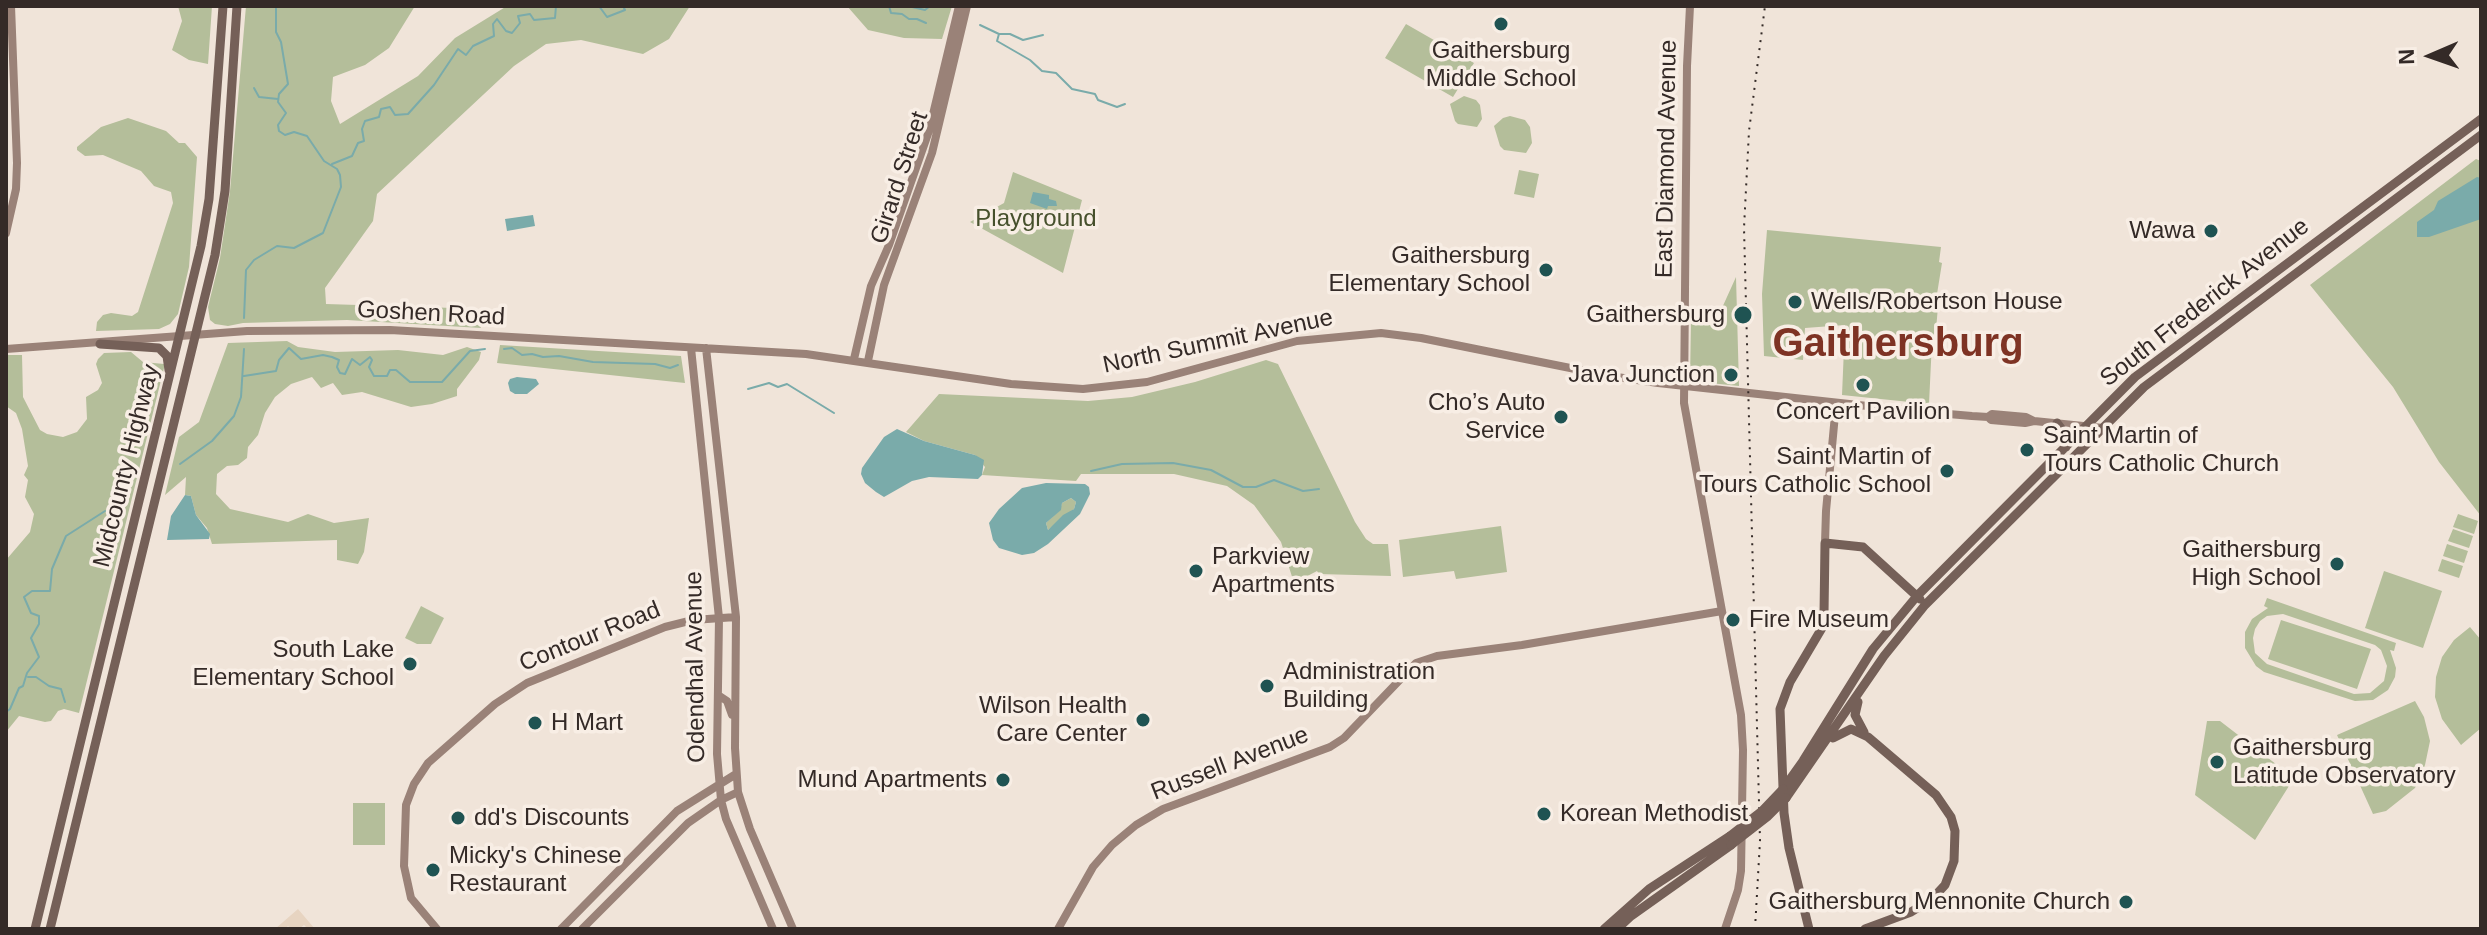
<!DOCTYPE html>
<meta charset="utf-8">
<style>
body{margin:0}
#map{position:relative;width:2487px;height:935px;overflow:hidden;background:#f0e4d9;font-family:Helvetica,sans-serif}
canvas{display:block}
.frame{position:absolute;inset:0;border:8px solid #342a27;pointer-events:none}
.north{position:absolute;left:2391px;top:16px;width:80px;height:80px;-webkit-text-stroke:6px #f8eee5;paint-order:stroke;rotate:268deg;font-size:22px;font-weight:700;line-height:32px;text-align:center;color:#342a27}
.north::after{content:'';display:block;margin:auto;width:28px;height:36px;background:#342a27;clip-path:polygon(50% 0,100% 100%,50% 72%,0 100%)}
</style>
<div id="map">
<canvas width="2487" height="935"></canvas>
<div class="frame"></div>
<div class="north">N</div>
</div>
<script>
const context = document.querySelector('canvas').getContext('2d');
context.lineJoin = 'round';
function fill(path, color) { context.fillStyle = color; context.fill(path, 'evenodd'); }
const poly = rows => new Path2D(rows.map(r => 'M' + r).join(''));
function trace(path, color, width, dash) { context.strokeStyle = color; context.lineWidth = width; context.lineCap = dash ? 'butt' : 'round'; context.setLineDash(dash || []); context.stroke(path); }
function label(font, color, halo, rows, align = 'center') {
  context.font = font + ' Helvetica,sans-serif'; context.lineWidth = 7; context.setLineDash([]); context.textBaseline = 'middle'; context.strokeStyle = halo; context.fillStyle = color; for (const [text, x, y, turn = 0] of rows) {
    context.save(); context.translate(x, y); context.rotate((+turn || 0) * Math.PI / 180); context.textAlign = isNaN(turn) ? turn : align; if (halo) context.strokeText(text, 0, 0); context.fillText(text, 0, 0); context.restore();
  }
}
fill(poly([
 [178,6,212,6,208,64,189,60,172,50,182,21],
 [246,6,415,6,389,48,365,65,333,77,331,101,340,124,418,76,455,38,507,6,690,6,669,39,643,54,581,40,546,44,514,66,377,194,373,221,325,288,326,304,454,308,473,313,481,328,347,320,243,323,228,326,215,324,210,320,208,307,220,258,230,191],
 [847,6,952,6,942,39,904,38,868,30],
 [1406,24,1474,63,1453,97,1385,58],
 [1464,96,1476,100,1480,105,1482,119,1477,127,1458,124,1455,121,1450,104],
 [1510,116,1525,120,1530,127,1532,143,1526,153,1504,150,1500,146,1494,126,1503,118],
 [128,118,166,131,179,143,185,143,197,157,189,267,178,314,170,324,159,329,96,331,97,322,103,315,111,313,132,316,138,312,173,203,171,192,154,186,141,171,103,155,85,156,77,150,77,147,101,127],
 [2476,159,2481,161,2481,516,2439,462,2393,387,2310,285],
 [1519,170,1539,174,1534,198,1514,194],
 [1013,172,1082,200,1063,273,970,222,1004,203],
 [1767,230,1941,247,1939,262,1942,263,1937,294,1939,295,1935,341,1932,341,1929,404,1842,395,1845,325,1805,328,1803,360,1764,356,1762,294],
 [1736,277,1739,386,1690,381,1691,320,1717,319],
 [287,341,298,347,335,352,398,350,443,355,467,347,481,352,479,360,457,389,457,396,432,404,411,407,362,392,342,395,333,383,321,388,312,377,291,384,275,397,265,413,258,435,248,447,247,458,238,465,227,466,217,474,216,494,230,509,288,522,308,514,334,523,369,518,364,552,358,564,337,560,337,540,212,544,207,528,196,515,191,496,185,495,186,477,165,495,179,437,199,422,228,343],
 [500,345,681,356,685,383,497,363],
 [131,352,143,362,164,364,164,368,79,713,64,709,58,711,51,721,45,722,19,716,6,732,6,560,30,532,34,514,25,497,28,480,24,475,28,466,22,429,16,413,6,406,6,355,22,355,23,397,40,430,47,434,63,437,77,432,87,419,86,397,98,390,102,383,96,364,98,359,104,353],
 [1266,360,1278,364,1355,522,1366,539,1373,544,1388,544,1391,576,1319,574,1317,571,1294,583,1281,542,1254,505,1227,486,1174,474,1081,474,1076,481,982,475,985,467,975,455,924,441,906,432,939,394,1088,401,1132,397,1195,382],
 [1071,498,1076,502,1074,509,1048,530,1046,523,1060,510,1062,503],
 [2458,514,2478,521,2474,534,2453,527],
 [1501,526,1507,572,1456,579,1454,571,1403,577,1399,540],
 [2453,529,2473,536,2469,548,2448,541],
 [2447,544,2468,551,2464,563,2443,556],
 [2442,559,2463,566,2459,578,2438,571],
 [2384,571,2442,591,2423,648,2365,628],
 [2267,598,2396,643,2394,651,2390,650,2396,668,2395,677,2388,690,2373,700,2355,701,2264,672,2256,666,2245,648,2245,632,2252,619,2268,608,2264,606],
 [2283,614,2375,645,2381,650,2387,666,2384,681,2370,693,2354,694,2267,664,2255,653,2253,638,2255,629,2260,621,2267,616],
 [421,606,444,618,431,644,417,644,405,638],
 [2281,620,2371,649,2357,689,2268,659],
 [2470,627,2481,640,2481,728,2461,745,2442,719,2435,697,2436,677,2442,657,2454,640],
 [2415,701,2424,717,2430,741,2425,765,2415,788,2386,811,2373,814,2337,735],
 [2207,721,2220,721,2294,778,2255,840,2195,795],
 [353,803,385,803,385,845,353,845]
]), '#b4be9a');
fill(poly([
 [298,909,315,929,308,929,304,925,299,929,291,929,288,926,285,929,275,929]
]), '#e7d4c1');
fill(poly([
 [2477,177,2481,178,2481,219,2429,237,2417,237,2417,222,2434,210,2438,201],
 [1033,192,1049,195,1049,199,1056,201,1057,206,1048,206,1047,209,1030,203],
 [533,215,535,226,507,231,505,219],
 [517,377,536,379,539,384,527,394,515,394,510,391,508,383,510,379],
 [897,429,924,441,975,455,984,460,982,475,978,479,929,477,912,481,884,497,876,492,865,483,861,474,862,468,884,437],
 [1046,483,1085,484,1089,487,1090,494,1080,514,1048,544,1034,553,1022,555,999,548,993,540,989,523,999,509,1022,488],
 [1071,498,1076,502,1074,509,1063,515,1048,530,1046,523,1061,510,1062,503],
 [185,495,191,496,196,515,210,534,209,539,167,540,171,516]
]), '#7aabaa');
trace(poly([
 [599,6,607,17,625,10,623,6],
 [889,6,891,13,902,14,909,19,917,19,926,23],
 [908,6,925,10,930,6],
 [980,25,999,34,997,41,1030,60,1042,71,1056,73,1072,89,1095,94,1098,100,1117,107,1125,104],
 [999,34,1010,34,1023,40,1043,35],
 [254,88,259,97,278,99],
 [332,164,352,156,358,143,364,141,362,129,365,121,379,117,381,109,390,107,395,115,408,114,434,85,458,49,466,55,473,46,494,36,493,24,497,19,506,31,512,33,520,23,518,16,530,14,534,20,555,18,556,6],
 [244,318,246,270,254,260,277,246,294,248,323,233,341,187,340,175,337,169,324,161,307,136,294,132,285,135,279,131,278,125,286,113,278,102,279,94,288,84,281,42,276,32,276,6],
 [504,349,512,348,522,355,532,354,543,357,559,356,593,362,655,364,670,368,678,365],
 [244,376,276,371,279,360,289,348,301,359,323,355,332,357,339,360,337,367,340,373,345,374,352,359,360,365,370,357,372,360,369,367,374,376,387,376,390,370,396,370,410,382,442,382,470,351,485,349],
 [748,389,769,383,778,387,787,384,834,413],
 [180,464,212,441,234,416,241,397,244,349],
 [1091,471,1122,464,1173,463,1211,470,1243,487,1256,487,1274,480,1303,491,1319,489],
 [28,677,36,677,49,686,61,689,65,702],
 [6,712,10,709,19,688,23,686,27,673,39,657,31,638,39,624,39,616,31,613,24,597,32,591,50,591,52,569,66,536,105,511]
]), '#7aabaa', 2);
trace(poly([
 [1690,6,1687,66,1684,403,1741,715,1743,750,1741,871,1738,890,1725,929],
 [6,233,16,189,17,163,11,6],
 [691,348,719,618,717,754,721,800,726,819,773,929],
 [706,348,736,617,735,748,738,792,750,829,793,929],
 [6,349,247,331,390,330,806,354,1011,384,1083,389,1147,382,1297,341,1381,333,1421,338,1610,376,1658,383,1913,411,1972,416,1988,417,1992,414,2026,417,2034,421,2103,428],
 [854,359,871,286,889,245,929,131,959,6],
 [868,361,884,285,932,153,967,6],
 [1988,417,1991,420,2025,423,2034,421],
 [1825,543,1826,511,1836,404],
 [718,695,727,701,732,715],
 [437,929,411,898,404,866,406,805,414,784,428,763,495,704,527,683,665,627,693,620,736,617],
 [561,929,677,811,736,774],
 [582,929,688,823,721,800,738,792],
 [1058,929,1093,867,1112,845,1136,825,1163,809,1330,747,1344,738,1416,663,1437,656,1522,645,1722,611]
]), '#9a8278', 8);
trace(poly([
 [100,344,159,348,167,356,169,370],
 [2057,423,2066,435,2066,447],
 [1858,702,1855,715,1864,732],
 [1833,738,1851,729,1868,737,1936,795,1951,817,1955,831,1954,861,1945,885,1932,899,1911,912,1865,929],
 [1783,789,1803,761,1873,649,1917,596,2135,377,2481,119],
 [1786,798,1884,656,1925,605,2144,387,2481,135],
 [35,929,201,246,209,199,223,6],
 [50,929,215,255,225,191,237,6],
 [1604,929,1649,889,1730,836],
 [1617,929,1631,916,1731,845],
 [1809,929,1789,848,1784,813,1780,709,1790,682,1822,628,1824,614,1825,543,1863,547,1920,599]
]), '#756058', 9);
trace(poly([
 [1755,929,1760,841,1744,228,1749,131,1765,6]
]), '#342a27', 2, [2, 6]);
trace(poly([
 [1730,836,1762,811,1783,789],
 [1731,845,1767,817,1786,798]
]), '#756058', 9);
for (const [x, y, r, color] of [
 [1501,24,8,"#1f5352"],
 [2211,231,8,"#1f5352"],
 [1546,270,8,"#1f5352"],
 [1795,302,8,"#1f5352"],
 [1743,315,10,"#1f5352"],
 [1731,375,8,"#1f5352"],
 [1863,385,8,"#1f5352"],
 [1561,417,8,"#1f5352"],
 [2027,450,8,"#1f5352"],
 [1947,471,8,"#1f5352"],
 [2337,564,8,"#1f5352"],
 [1196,571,8,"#1f5352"],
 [1733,620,8,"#1f5352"],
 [410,664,8,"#1f5352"],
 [1267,686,8,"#1f5352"],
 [1143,720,8,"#1f5352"],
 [535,723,8,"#1f5352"],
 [2217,762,8,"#1f5352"],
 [1003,780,8,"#1f5352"],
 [1544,814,8,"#1f5352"],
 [458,818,8,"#1f5352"],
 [433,870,8,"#1f5352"],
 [2126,902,8,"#1f5352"]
]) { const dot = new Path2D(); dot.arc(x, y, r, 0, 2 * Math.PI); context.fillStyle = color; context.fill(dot); trace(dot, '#f8eee5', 3); }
label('24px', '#342a27', '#f8eee5', [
 ["Gaithersburg",1501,51,"center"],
 ["Middle School",1501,79,"center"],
 ["Wawa",2195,231],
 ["Gaithersburg",1530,256],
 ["Elementary School",1530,284],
 ["Wells/Robertson House",1811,302,"left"],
 ["Gaithersburg",1725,315],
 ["Java Junction",1715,375],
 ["Cho’s Auto",1545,403],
 ["Service",1545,431],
 ["Concert Pavilion",1863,412,"center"],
 ["Saint Martin of",2043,436,"left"],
 ["Tours Catholic Church",2043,464,"left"],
 ["Saint Martin of",1931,457],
 ["Tours Catholic School",1931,485],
 ["Gaithersburg",2321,550],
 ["High School",2321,578],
 ["Parkview",1212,557,"left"],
 ["Apartments",1212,585,"left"],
 ["Fire Museum",1749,620,"left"],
 ["South Lake",394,650],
 ["Elementary School",394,678],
 ["Administration",1283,672,"left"],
 ["Building",1283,700,"left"],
 ["Wilson Health",1127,706],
 ["Care Center",1127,734],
 ["H Mart",551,723,"left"],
 ["Gaithersburg",2233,748,"left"],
 ["Latitude Observatory",2233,776,"left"],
 ["Mund Apartments",987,780],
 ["Korean Methodist",1560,814,"left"],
 ["dd's Discounts",474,818,"left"],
 ["Micky's Chinese",449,856,"left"],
 ["Restaurant",449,884,"left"],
 ["Gaithersburg Mennonite Church",2110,902]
], 'right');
label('24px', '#342a27', '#f8eee5', [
 ["East Diamond Avenue",1667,159,-89],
 ["Girard Street",900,178,-72],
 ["South Frederick Avenue",2205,303,-38],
 ["Goshen Road",431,314,3],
 ["North Summit Avenue",1218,342,-12],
 ["Midcounty Highway",127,466,-76],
 ["Contour Road",590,637,-22],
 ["Odendhal Avenue",696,667,-91],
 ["Russell Avenue",1230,764,-21]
]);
label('24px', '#46502c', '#f8eee5', [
 ["Playground",1036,219]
]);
label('bold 40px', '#7e3324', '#f8eee5', [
 ["Gaithersburg",1898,345]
]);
</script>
